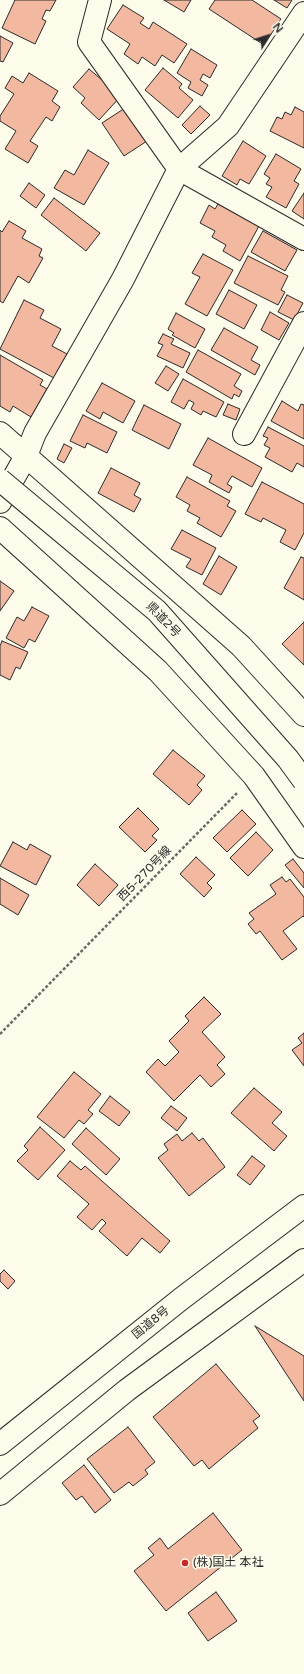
<!DOCTYPE html>
<meta charset="utf-8">
<style>
body{margin:0}
#map{position:relative;width:304px;height:1674px;overflow:hidden;background:#fdfbea;font-family:"Varela Round",sans-serif}
canvas{display:block}
.north{position:absolute;left:248px;top:16px;width:40px;height:40px;-webkit-text-stroke:3px #fdfbea;paint-order:stroke;rotate:51deg;font-size:11px;font-weight:700;line-height:16px;text-align:center;color:#2b2b2b}
.north::after{content:'';display:block;margin:auto;width:14px;height:18px;background:#2b2b2b;clip-path:polygon(50% 0,100% 100%,50% 72%,0 100%)}
</style>
<div id="map">
<canvas width="304" height="1674"></canvas>
<div class="north">N</div>
</div>
<script>
const context = document.querySelector('canvas').getContext('2d');
context.lineJoin = 'round';
function fill(path, color) { context.fillStyle = color; context.fill(path, 'evenodd'); }
const poly = rows => new Path2D(rows.map(r => 'M' + r).join(''));
function trace(path, color, width, dash) { context.strokeStyle = color; context.lineWidth = width; context.lineCap = dash ? 'butt' : 'round'; context.setLineDash(dash || []); context.stroke(path); }
function label(font, color, halo, rows, align = 'center') {
  context.font = font + ' "Varela Round","Noto Sans JP",sans-serif'; context.lineWidth = 3; context.setLineDash([]); context.textBaseline = 'middle'; context.strokeStyle = halo; context.fillStyle = color; for (const [text, x, y, turn = 0] of rows) {
    context.save(); context.translate(x, y); context.rotate((+turn || 0) * Math.PI / 180); context.textAlign = isNaN(turn) ? turn : align; if (halo) context.strokeText(text, 0, 0); context.fillText(text, 0, 0); context.restore();
  }
}
const building = poly([
 [15,0,56,0,50,11,46,10,42,19,46,21,35,44,2,28,15,0],
 [164,0,191,0,184,12,164,0],
 [215,0,252,0,281,19,264,45,209,9,215,0],
 [274,0,292,0,287,8,274,0],
 [123,5,144,18,140,23,149,29,153,22,187,44,174,63,162,55,155,66,142,57,138,64,124,54,130,44,107,29,123,5],
 [0,36,13,43,3,62,0,61,0,36],
 [191,49,217,65,210,78,203,74,200,80,208,85,202,96,188,88,191,82,177,73,191,49],
 [163,68,182,84,179,88,193,100,178,118,145,90,163,68],
 [89,69,121,96,99,120,81,103,85,98,73,87,89,69],
 [29,73,58,91,52,101,60,107,52,121,46,117,30,141,38,146,28,163,5,149,16,131,0,121,0,116,14,94,5,88,12,76,23,83,29,73],
 [200,106,210,115,191,134,182,125,200,106],
 [295,107,304,112,304,148,270,131,277,117,282,119,285,112,291,115,295,107],
 [125,108,147,141,124,156,102,123,125,108],
 [243,141,266,156,249,184,240,179,237,185,222,176,243,141],
 [88,150,109,163,84,205,54,188,65,170,74,175,88,150],
 [276,154,301,169,294,181,299,184,286,208,266,197,272,187,266,184,270,178,264,174,276,154],
 [29,183,45,195,36,208,20,196,29,183],
 [304,193,304,219,292,211,304,193],
 [54,198,100,233,86,251,41,215,54,198],
 [218,204,259,226,240,261,223,251,226,245,212,237,215,231,200,223,209,205,215,209,218,204],
 [9,221,26,231,22,238,42,249,39,256,43,258,29,283,18,276,3,303,0,301,0,230,2,232,9,221],
 [263,231,297,250,285,271,251,252,263,231],
 [203,254,233,270,207,316,185,304,200,277,192,273,203,254],
 [248,256,288,276,281,290,285,292,278,305,234,283,248,256],
 [229,290,257,305,244,329,216,314,229,290],
 [287,295,303,303,294,320,278,312,287,295],
 [24,300,44,310,40,318,61,329,52,346,67,354,54,378,0,349,24,300],
 [270,312,289,323,279,340,261,330,270,312],
 [176,313,205,329,195,348,172,335,174,333,168,329,176,313],
 [224,328,258,347,251,360,260,365,255,375,211,350,224,328],
 [163,334,174,339,171,344,190,353,183,368,157,356,163,345,158,343,163,334],
 [198,350,241,374,234,386,242,391,239,397,234,394,232,399,186,372,198,350],
 [0,355,43,380,40,385,47,389,31,417,13,406,10,412,0,406,0,355],
 [166,366,179,374,168,391,155,383,166,366],
 [183,379,224,402,216,417,203,411,201,415,191,409,194,403,189,400,184,409,171,402,183,379],
 [102,383,135,401,123,423,103,412,100,419,86,411,102,383],
 [282,401,298,411,301,404,304,405,304,439,271,421,282,401],
 [228,404,240,409,236,420,223,415,228,404],
 [144,405,181,424,169,449,132,430,144,405],
 [83,415,117,432,107,453,87,443,85,448,70,441,83,415],
 [268,427,304,446,304,467,297,463,292,472,265,457,270,448,264,445,268,438,263,436,268,427],
 [208,438,262,468,252,487,232,476,227,484,232,487,229,493,209,482,212,475,193,465,208,438],
 [64,444,72,448,64,463,57,459,64,444],
 [111,468,140,483,134,495,141,499,134,512,98,493,111,468],
 [187,477,230,501,227,506,236,511,221,537,197,523,200,518,187,511,190,505,176,497,187,477],
 [262,482,304,504,304,533,295,550,280,542,286,530,263,518,261,522,245,514,262,482],
 [182,530,216,548,202,575,186,567,191,559,171,549,182,530],
 [219,556,237,567,221,595,203,584,219,556],
 [301,557,304,558,304,600,284,588,301,557],
 [0,581,14,591,0,611,0,581],
 [32,607,49,616,35,642,29,639,24,648,6,638,17,617,24,621,32,607],
 [304,622,304,665,282,644,304,622],
 [2,641,28,652,20,669,16,667,10,680,0,675,0,646,2,641],
 [173,750,205,776,197,785,202,790,189,805,153,774,173,750],
 [138,808,159,829,152,836,157,840,145,852,119,827,138,808],
 [242,810,256,824,227,852,213,838,242,810],
 [256,832,273,850,248,876,230,858,256,832],
 [13,842,27,850,30,844,51,856,36,885,0,866,13,842],
 [196,857,215,875,207,883,212,888,204,897,180,874,196,857],
 [293,859,304,873,304,888,285,865,293,859],
 [95,864,118,885,99,906,77,885,95,864],
 [282,877,286,882,290,879,304,897,304,917,303,916,283,931,297,949,282,960,260,931,256,934,248,924,254,919,249,913,276,894,270,885,282,877],
 [0,878,29,895,18,915,0,904,0,878],
 [204,997,221,1014,202,1032,225,1057,217,1065,225,1074,211,1087,200,1075,174,1101,146,1072,158,1059,165,1066,179,1052,169,1041,189,1021,185,1016,204,997],
 [304,1033,304,1066,292,1050,302,1043,298,1038,304,1033],
 [74,1072,101,1094,88,1110,93,1114,84,1124,79,1120,64,1138,37,1117,74,1072],
 [254,1088,282,1112,272,1123,287,1136,274,1151,231,1113,254,1088],
 [110,1096,130,1112,119,1126,99,1111,110,1096],
 [171,1106,187,1118,177,1131,161,1118,171,1106],
 [40,1127,65,1150,38,1180,17,1161,28,1150,24,1146,40,1127],
 [86,1128,120,1159,106,1175,72,1144,86,1128],
 [192,1133,199,1141,203,1138,225,1167,189,1196,158,1158,168,1150,164,1144,177,1134,182,1141,192,1133],
 [252,1156,265,1166,250,1185,237,1175,252,1156],
 [70,1161,81,1170,85,1166,170,1241,160,1253,142,1238,127,1256,99,1231,106,1223,102,1219,92,1230,77,1217,89,1204,57,1176,70,1161],
 [4,1270,15,1281,8,1289,0,1281,0,1274,4,1270],
 [255,1326,304,1356,304,1401,255,1326],
 [216,1364,260,1416,253,1421,258,1428,209,1469,202,1460,194,1466,153,1417,216,1364],
 [128,1427,155,1462,145,1470,148,1474,133,1486,129,1482,114,1493,87,1459,128,1427],
 [84,1465,111,1500,95,1513,82,1496,76,1500,62,1483,84,1465],
 [213,1513,242,1550,166,1611,134,1571,154,1555,148,1548,160,1538,168,1549,213,1513],
 [216,1592,237,1621,208,1641,188,1613,216,1592]
]);
fill(building, '#f2b8a0');
trace(building, '#2b2b2b', 1);
const minor = poly([
 [304,13,228,126,179,169,304,239],
 [0,433,241,646,304,715],
 [244,434,304,323],
 [0,502,26,456,35,433,123,279,179,169,89,42,100,0],
 [0,528,158,671,254,776,304,847]
]);
const highway = poly([
 [0,1444,181,1299,304,1206],
 [0,1494,127,1390,304,1260]
]);
trace(minor, '#2b2b2b', 24);
trace(highway, '#2b2b2b', 24);
trace(poly([
 [0,1034,238,792]
]), '#6a6964', 2.5, [3, 2]);
trace(minor, '#fdfbea', 22);
trace(highway, '#fdfbea', 22);
const majorBridge = poly([
 [0,480,157,611,288,759,304,781]
]);
trace(majorBridge, '#2b2b2b', 24, []);
trace(majorBridge, '#fdfbea', 22);
for (const [x, y, r, color] of [
 [185,1563,4,"#c62828"]
]) { const dot = new Path2D(); dot.arc(x, y, r, 0, 2 * Math.PI); context.fillStyle = color; context.fill(dot); trace(dot, '#fdfbea', 1.5); }
label('12px', '#2b2b2b', '#fdfbea', [
 ["県道2号",163,620,46],
 ["西5-270号線",145,874,-46],
 ["国道8号",151,1323,-39]
]);
label('12px', '#2b2b2b', '#fdfbea', [
 ["(株)国土 本社",193,1563]
], 'left');
</script>
